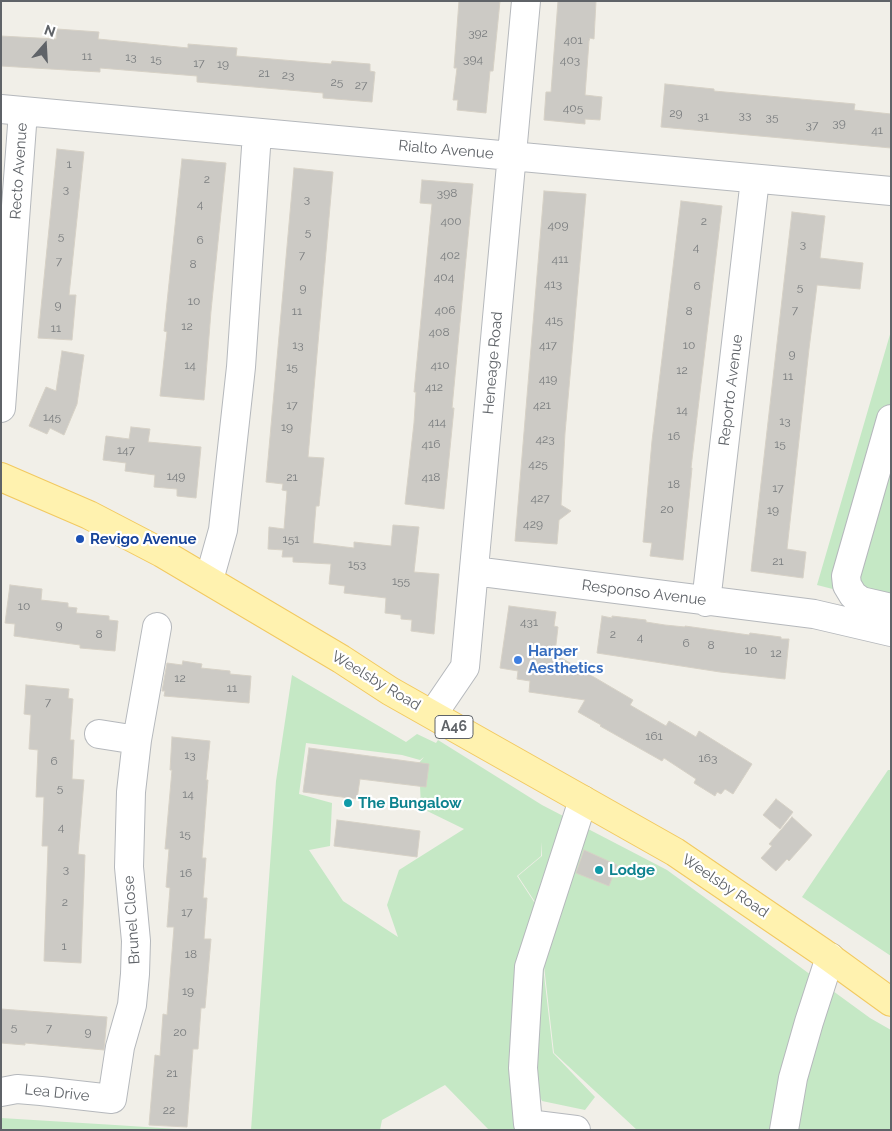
<!DOCTYPE html>
<style>
body{margin:0}
#map{position:relative;width:892px;height:1131px;overflow:hidden;background:#f1efe8;font-family:Raleway,sans-serif}
canvas{display:block}
.frame{position:absolute;inset:0;border:2px solid #5f6368;pointer-events:none}
.north{position:absolute;left:20px;top:20px;width:50px;height:50px;-webkit-text-stroke:4px #fff;paint-order:stroke;rotate:19deg;font-size:14px;font-weight:700;line-height:20px;text-align:center;color:#5f6368}
.north::after{content:'';display:block;margin:auto;width:18px;height:22px;background:#5f6368;clip-path:polygon(50% 0,100% 100%,50% 72%,0 100%)}
</style>
<div id="map">
<canvas width="892" height="1131"></canvas>
<div class="frame"></div>
<div class="north">N</div>
</div>
<script>
const context = document.querySelector('canvas').getContext('2d');
context.lineJoin = 'round';
function fill(path, color) { context.fillStyle = color; context.fill(path, 'evenodd'); }
const poly = rows => new Path2D(rows.map(r => 'M' + r).join(''));
function trace(path, color, width, dash) { context.strokeStyle = color; context.lineWidth = width; context.lineCap = dash ? 'butt' : 'round'; context.setLineDash(dash || []); context.stroke(path); }
function label(font, color, halo, rows, align = 'center') {
  context.font = font + ' Raleway,sans-serif'; context.lineWidth = 4.5; context.setLineDash([]); context.textBaseline = 'middle'; context.strokeStyle = halo; context.fillStyle = color; for (const [text, x, y, turn = 0] of rows) {
    context.save(); context.translate(x, y); context.rotate((+turn || 0) * Math.PI / 180); context.textAlign = isNaN(turn) ? turn : align; if (halo) context.strokeText(text, 0, 0); context.fillText(text, 0, 0); context.restore();
  }
}
fill(poly([
 [891,331,891,601,864,597,817,585],
 [292,675,406,742,417,734,436,743,438,740,542,805,667,870,870,1018,891,1030,891,1130,637,1130,554,1053,537,905,518,876,542,856,542,842,541,856,517,876,536,905,553,1053,595,1097,585,1110,542,1101,529,1075,519,1130,489,1130,445,1085,382,1120,380,1130,251,1130,276,781],
 [306,743,402,755,420,760,424,757,419,763,421,808,464,829,399,870,387,905,398,937,343,901,309,850,330,846,332,803,299,794],
 [888,770,891,770,891,956,802,897],
 [1,1118,115,1125,192,1130,1,1130]
]), '#c5e8c5');
const building = poly([
 [459,1,500,1,493,71,490,71,486,113,457,110,458,100,453,100,457,68,454,68,459,1],
 [558,1,596,1,594,39,590,38,589,41,585,95,602,97,600,120,585,119,585,124,544,120,546,92,551,92,558,1],
 [57,29,99,32,98,39,188,48,188,44,237,48,236,56,331,64,332,61,370,64,370,71,375,72,372,102,323,98,323,93,197,82,197,76,100,68,100,72,1,66,1,36,56,39,57,29],
 [665,84,714,89,714,91,855,104,854,110,891,114,891,148,661,127,665,84],
 [57,149,84,152,69,295,76,295,72,340,38,338,57,149],
 [182,159,226,163,211,311,204,400,160,396,167,332,164,331,182,159],
 [294,168,333,172,308,457,324,458,319,506,316,506,313,543,354,548,354,542,391,546,393,525,419,527,414,572,439,574,434,634,411,631,412,620,401,619,401,615,385,613,386,598,344,593,345,586,329,584,331,564,293,562,293,557,282,557,283,550,268,549,269,527,284,529,287,491,282,490,283,484,266,482,294,168],
 [422,180,473,184,452,408,454,408,444,509,405,504,414,423,416,392,414,392,432,204,420,203,422,180],
 [544,191,586,194,565,433,561,505,571,511,559,520,557,544,515,541,544,191],
 [681,201,722,206,691,468,692,468,683,560,650,556,652,543,643,542,652,441,681,201],
 [792,212,825,216,820,258,863,263,860,289,817,285,809,349,787,549,806,552,803,578,751,571,792,212],
 [62,351,84,355,77,404,64,435,50,428,47,434,29,426,46,387,56,391,62,351],
 [131,427,150,429,148,442,201,447,196,498,177,496,177,489,154,487,155,475,125,471,126,463,103,460,106,436,129,439,131,427],
 [10,585,42,589,41,600,68,603,68,607,77,608,76,613,109,616,109,620,118,621,115,651,80,648,80,645,14,636,15,624,5,623,10,585],
 [509,606,556,612,554,626,558,627,555,653,553,653,633,700,630,705,666,726,669,721,696,737,699,731,752,764,733,794,725,789,721,794,717,792,715,796,694,783,696,779,664,758,662,761,600,726,601,725,578,712,585,700,529,692,530,681,517,679,518,671,500,668,509,606],
 [602,616,612,618,612,616,646,620,646,622,665,625,685,627,685,626,749,635,750,633,781,637,781,639,789,639,785,679,720,672,597,653,602,616],
 [183,661,202,664,201,668,230,671,230,674,251,676,249,703,164,696,165,691,162,691,167,663,182,665,183,661],
 [26,685,69,689,68,698,73,699,70,740,74,740,72,779,84,780,78,854,85,855,81,963,44,961,48,846,42,846,44,797,36,797,38,750,29,749,31,715,24,714,26,685],
 [172,737,210,741,206,780,208,780,202,858,206,858,203,898,207,898,204,939,211,939,205,1008,201,1008,198,1049,193,1049,187,1127,149,1125,155,1055,160,1056,163,1014,167,1015,174,927,167,927,170,888,166,887,169,849,165,849,172,770,170,770,172,737],
 [309,748,429,764,426,787,360,779,357,799,303,792,309,748],
 [776,799,793,812,780,829,763,815,776,799],
 [792,817,812,835,789,861,787,859,776,871,761,858,772,846,769,844,792,817],
 [337,820,420,831,417,857,334,846,337,820],
 [584,850,617,865,609,886,576,873,584,850],
 [1,1009,107,1017,104,1050,25,1043,25,1045,1,1043,1,1009]
]);
fill(building, '#cccac5');
trace(building, '#d6d1c6', 1);
const minor = poly([
 [1,109,891,191],
 [1,408,23,112],
 [891,419,846,576,847,585,853,595,861,601,891,608],
 [474,571,814,614,891,632],
 [209,580,223,530,241,367,257,133],
 [706,602,755,179],
 [433,714,465,667,526,1],
 [99,734,137,740],
 [1,1092,17,1089,41,1091,112,1099,120,1047,132,1005,135,974,136,941,129,867,131,792,137,740,157,627],
 [576,1130,528,1124,523,1068,529,967,583,800],
 [784,1130,793,1078,809,1022,830,957]
]);
const major = poly([
 [1,477,89,515,162,553,341,659,390,691,675,852,822,952,891,1002]
]);
trace(minor, '#b5b8bc', 30);
trace(major, '#f2c960', 30);
trace(minor, '#fff', 28);
trace(major, '#fff2af', 28);
for (const [x, y, r, color] of [
 [80,539,5,"#1a4fb4"],
 [518,660,5,"#3f7fe0"],
 [348,803,5,"#0f9aa8"],
 [599,870,5,"#0f9aa8"]
]) { const dot = new Path2D(); dot.arc(x, y, r, 0, 2 * Math.PI); context.fillStyle = color; context.fill(dot); trace(dot, '#fff', 2); }
label('12px', '#7a7d7f', null, [
 ["392",478,33],
 ["401",573,40],
 ["11",87,56],
 ["13",131,57],
 ["15",156,59],
 ["394",473,59],
 ["403",570,60],
 ["17",199,63],
 ["19",223,64],
 ["21",264,73],
 ["23",288,75],
 ["25",337,82],
 ["27",361,85],
 ["405",573,108],
 ["29",676,113],
 ["33",745,115],
 ["31",703,116],
 ["35",772,117],
 ["39",839,123],
 ["37",812,125],
 ["41",877,130],
 ["1",69,164],
 ["2",207,179],
 ["3",66,189],
 ["398",447,193],
 ["3",307,199],
 ["4",200,204],
 ["400",451,221],
 ["2",704,221],
 ["409",558,225],
 ["5",308,232],
 ["5",61,236],
 ["6",200,240],
 ["3",803,244],
 ["4",696,247],
 ["7",302,255],
 ["402",450,255],
 ["411",560,259],
 ["7",59,261],
 ["8",193,264],
 ["404",444,277],
 ["413",553,284],
 ["6",697,286],
 ["5",800,287],
 ["9",303,288],
 ["10",194,301],
 ["9",58,305],
 ["406",445,310],
 ["7",795,310],
 ["11",297,311],
 ["8",689,311],
 ["415",554,320],
 ["12",187,326],
 ["11",56,328],
 ["408",439,332],
 ["13",298,345],
 ["417",548,345],
 ["10",689,345],
 ["9",792,354],
 ["14",190,365],
 ["410",440,365],
 ["15",292,367],
 ["12",682,370],
 ["11",788,376],
 ["419",548,379],
 ["412",434,387],
 ["17",292,405],
 ["421",542,405],
 ["14",682,410],
 ["145",52,417],
 ["13",785,421],
 ["414",437,422],
 ["19",287,427],
 ["16",674,436],
 ["423",545,439],
 ["416",431,444],
 ["15",780,444],
 ["147",126,450],
 ["425",538,464],
 ["149",176,476],
 ["21",292,477],
 ["418",431,477],
 ["18",674,484],
 ["17",778,488],
 ["427",540,498],
 ["20",667,509],
 ["19",773,510],
 ["429",533,524],
 ["151",291,539],
 ["21",778,561],
 ["153",357,564],
 ["155",401,581],
 ["10",24,606],
 ["431",529,622],
 ["9",59,625],
 ["8",99,634],
 ["2",613,634],
 ["4",640,637],
 ["6",686,643],
 ["8",711,645],
 ["10",751,650],
 ["12",776,653],
 ["12",180,678],
 ["11",232,688],
 ["7",48,702],
 ["161",654,736],
 ["13",190,755],
 ["163",708,758],
 ["6",54,761],
 ["5",60,788],
 ["14",188,794],
 ["4",61,827],
 ["15",185,834],
 ["3",66,869],
 ["16",186,873],
 ["2",65,902],
 ["17",187,912],
 ["1",64,946],
 ["18",191,954],
 ["19",188,991],
 ["5",14,1027],
 ["7",49,1028],
 ["9",88,1032],
 ["20",180,1032],
 ["21",172,1073],
 ["22",169,1110]
]);
for (const [x, y, w] of [
 [454,727,38]
]) { const box = new Path2D(); box.roundRect(x - w / 2, y - 11.5, w, 23, 4); context.fillStyle = '#fff'; context.fill(box); trace(box, '#5f6368', 1); }
label('bold 14px', '#5f6368', null, [
 ["A46",454,727]
]);
label('15px', '#5f6368', '#fff', [
 ["Rialto Avenue",446,150,5],
 ["Recto Avenue",19,171,-86],
 ["Heneage Road",493,363,-85],
 ["Reporto Avenue",731,390,-83],
 ["Responso Avenue",644,593,7],
 ["Weelsby Road",376,681,31],
 ["Weelsby Road",725,886,34],
 ["Brunel Close",132,920,-94],
 ["Lea Drive",57,1093,6]
]);
label('bold 15px', '#164399', '#fff', [
 ["Revigo Avenue",90,539]
], 'left');
label('bold 15px', '#366cbe', '#fff', [
 ["Harper",528,651],
 ["Aesthetics",528,668]
], 'left');
label('bold 15px', '#0d838f', '#fff', [
 ["The Bungalow",358,803],
 ["Lodge",609,870]
], 'left');
</script>
